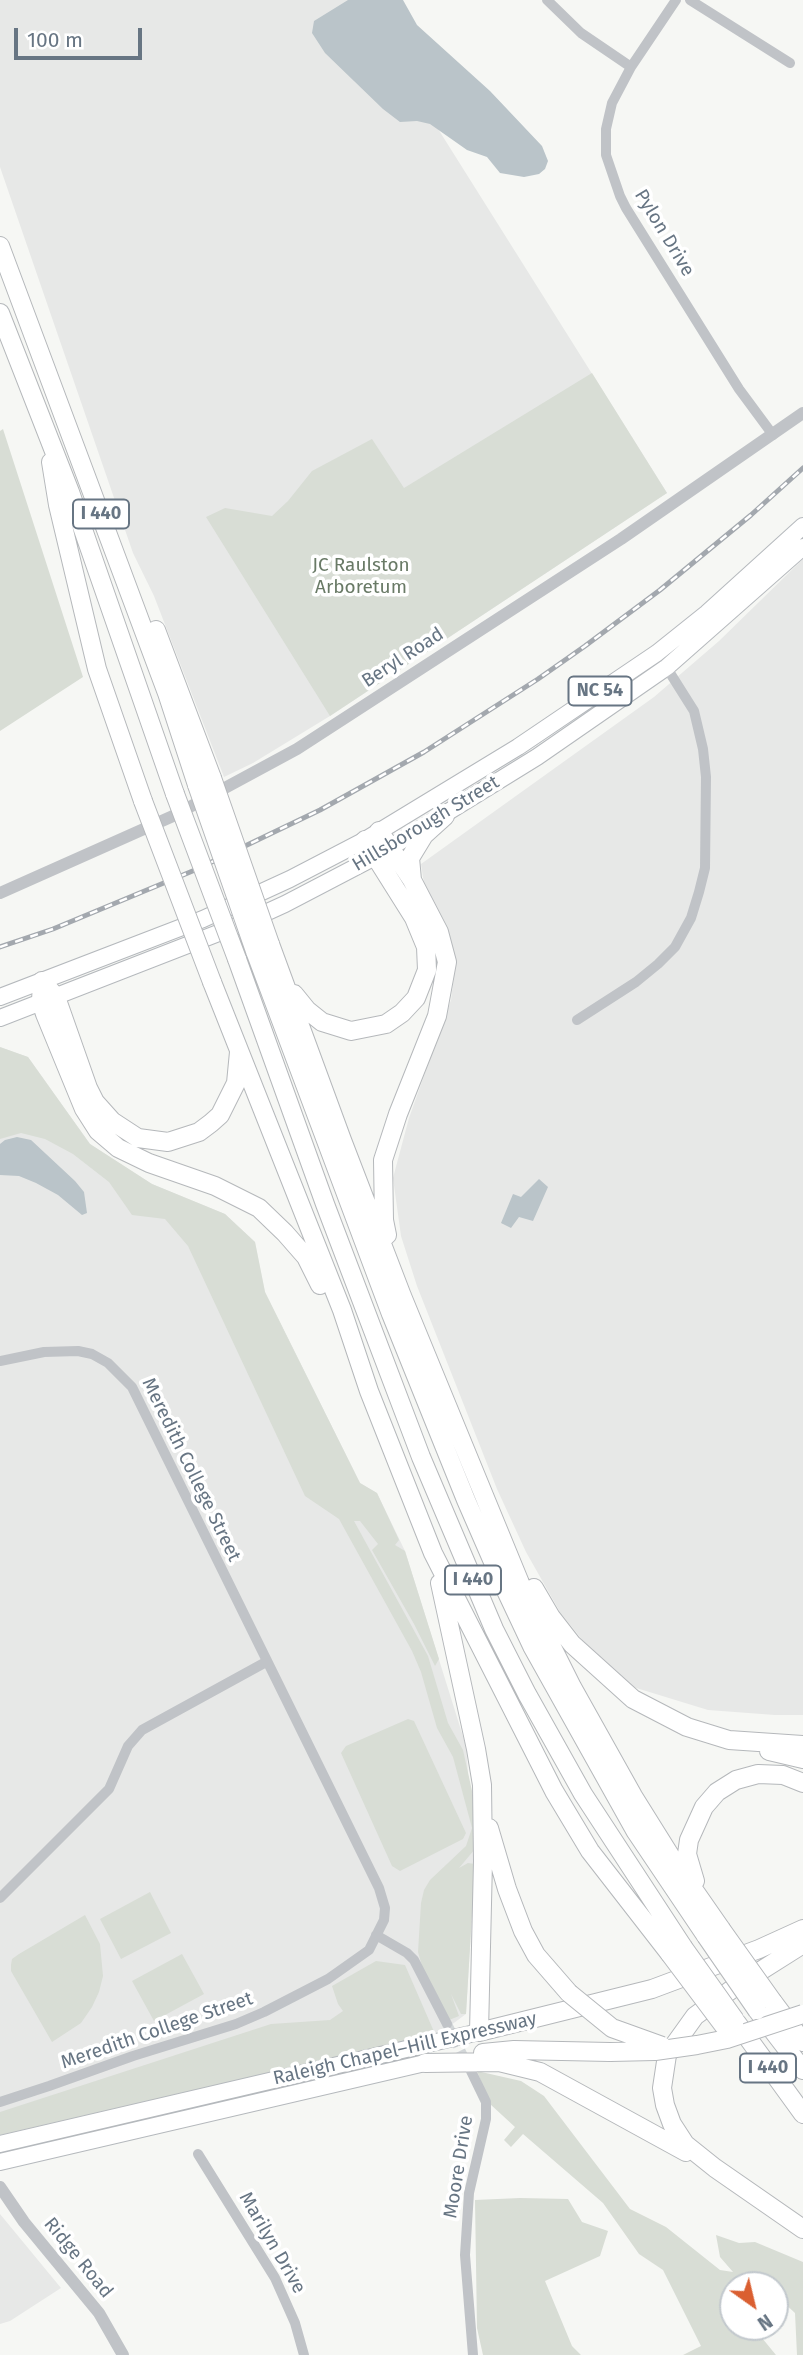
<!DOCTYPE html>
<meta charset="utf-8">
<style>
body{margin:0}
#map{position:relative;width:803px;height:2355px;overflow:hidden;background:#f6f7f4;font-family:"Fira Sans",sans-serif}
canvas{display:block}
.north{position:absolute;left:719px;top:2271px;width:70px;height:70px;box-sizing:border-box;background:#fff;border:2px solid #c2c8cd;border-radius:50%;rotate:146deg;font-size:19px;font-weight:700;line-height:28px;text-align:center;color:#677583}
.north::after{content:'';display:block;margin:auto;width:24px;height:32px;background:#da5f31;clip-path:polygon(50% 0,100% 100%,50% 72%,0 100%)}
.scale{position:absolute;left:14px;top:28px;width:128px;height:32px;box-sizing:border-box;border:4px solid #677583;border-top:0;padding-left:9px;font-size:21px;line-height:24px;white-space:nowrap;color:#677583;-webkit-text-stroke:5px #fff;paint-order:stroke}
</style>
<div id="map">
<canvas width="803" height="2355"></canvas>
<div class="north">N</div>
<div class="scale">100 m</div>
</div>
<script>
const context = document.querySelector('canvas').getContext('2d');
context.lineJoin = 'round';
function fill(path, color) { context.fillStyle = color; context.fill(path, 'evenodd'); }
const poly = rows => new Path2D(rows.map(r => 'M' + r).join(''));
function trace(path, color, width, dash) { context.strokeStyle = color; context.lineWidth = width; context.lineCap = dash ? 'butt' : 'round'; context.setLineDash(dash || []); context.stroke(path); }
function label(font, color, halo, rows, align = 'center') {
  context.font = font + ' "Fira Sans",sans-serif'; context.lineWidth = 7; context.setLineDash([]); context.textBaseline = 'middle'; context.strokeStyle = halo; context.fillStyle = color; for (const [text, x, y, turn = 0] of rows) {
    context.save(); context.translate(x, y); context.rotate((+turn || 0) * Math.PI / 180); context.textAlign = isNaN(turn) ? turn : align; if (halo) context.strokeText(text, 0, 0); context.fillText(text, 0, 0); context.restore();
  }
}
fill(poly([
 [0,0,357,0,667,493,330,716,253,763,224,777,154,596,133,553,0,167],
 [803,559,803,1715,775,1715,708,1710,633,1687,591,1651,560,1612,526,1552,497,1489,417,1286,401,1236,393,1178,409,1118,451,1000,456,959,439,912,424,884,421,864,654,697,719,641],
 [0,1047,28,1057,90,1144,152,1184,225,1214,255,1242,265,1292,360,1483,377,1493,405,1551,466,1746,475,1864,466,2014,443,2031,435,2034,0,2136],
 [0,2214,61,2288,10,2321,0,2324]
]), '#e7e8e7');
fill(poly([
 [592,373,667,493,330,716,206,517,225,508,272,516,288,501,312,471,372,439,404,488],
 [3,429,83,677,0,731,0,431],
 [0,1047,28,1057,90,1144,152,1184,225,1214,255,1242,265,1292,360,1483,377,1493,399,1540,395,1545,405,1551,439,1659,435,1666,414,1624,372,1550,378,1544,360,1521,354,1521,428,1656,448,1723,463,1750,474,1800,475,1849,459,1868,468,1863,475,1864,466,2014,461,2014,451,1994,459,2016,449,2020,422,1966,418,1952,421,1903,424,1890,430,1880,466,1846,472,1828,453,1757,437,1728,421,1672,412,1651,339,1519,305,1496,188,1246,165,1219,132,1215,109,1182,73,1154,45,1139,21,1133,0,1139],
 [408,1719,414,1721,466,1833,463,1839,400,1871,392,1866,341,1753,346,1746],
 [150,1892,171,1933,121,1959,100,1919],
 [85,1915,100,1944,103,1976,99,1992,92,2007,81,2023,52,2042,11,1971,11,1965,12,1959,19,1954],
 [182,1954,204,1994,154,2021,132,1981],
 [376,1961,405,1965,435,2034,0,2135,0,2112,271,2024,330,2020,343,2011,338,2004,332,1986],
 [477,2071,521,2081,544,2096,630,2209,666,2227,720,2270,733,2272,720,2257,716,2235,739,2243,755,2242,803,2262,803,2355,797,2355,795,2313,781,2300,775,2301,775,2285,733,2285,733,2327,753,2327,776,2355,683,2355,701,2346,663,2270,639,2254,603,2203,523,2134,511,2147,504,2140,515,2127,490,2104],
 [520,2198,568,2199,582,2222,608,2231,600,2256,545,2281,572,2346,581,2355,483,2355,477,2328,475,2200]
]), '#d8ddd5');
fill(poly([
 [348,0,403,0,417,25,490,91,542,146,548,161,545,169,539,174,524,177,500,173,487,157,467,150,430,124,417,121,400,122,383,109,325,53,312,33,314,21],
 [17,1137,31,1140,75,1181,84,1192,87,1213,82,1215,58,1195,36,1183,19,1176,0,1175,0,1144,5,1140],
 [539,1179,548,1187,533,1221,519,1217,511,1228,501,1223,513,1194,521,1197]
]), '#bac4c9');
trace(poly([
 [447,2024,467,2064]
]), '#d2d6d8', 10, [10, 5]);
const primary = poly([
 [0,997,203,919,290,879,365,840,518,747,657,653,707,613,803,526],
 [0,1018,239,925,285,904,375,857,537,757,667,667,803,547],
 [0,2144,479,2032],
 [0,2162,425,2063]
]);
const motorway = poly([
 [0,246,167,693,197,785],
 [0,313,70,492,175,794],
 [51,462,58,505,97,669,143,801],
 [156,630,212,778],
 [379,831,412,880,439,932,447,962,437,1016,398,1114,383,1160,384,1220,387,1235],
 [412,880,410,858,424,835,445,816],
 [270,944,342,1140,402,1296,520,1583,572,1687,633,1796,673,1860,721,1929],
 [255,951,391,1314,466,1500,500,1578,532,1646,636,1832,706,1936],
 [237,959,325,1204,421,1457,494,1629,527,1694,583,1794,683,1947],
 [42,981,41,1002,45,1014,84,1109,98,1131,118,1148,149,1163,215,1186,259,1208,285,1233,306,1257,320,1285],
 [42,981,56,997,88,1088,95,1102,112,1121,138,1138,168,1142,199,1132,211,1123,220,1115,236,1083,239,1052],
 [212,982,342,1310,369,1391,433,1553,554,1791,590,1851,670,1954],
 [294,994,307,1010,322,1022,351,1031,386,1024,402,1013,416,998,427,970,426,947,414,918,365,840],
 [440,1583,476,1749,482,1785,483,1861,479,2032,652,1989,759,1949,803,1929],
 [534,1588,551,1617,572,1644,633,1699,687,1727,729,1740,803,1745],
 [769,1751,803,1759],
 [489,1828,507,1889,523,1931,536,1955,569,1993],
 [695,1881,687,1854,689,1840,704,1807,717,1792,736,1780,758,1774,783,1775,803,1783],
 [803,1944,735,1987,695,2016,667,2055,662,2088,665,2105,672,2124,685,2144,715,2168,803,2229],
 [773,2002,803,2042],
 [757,2010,803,2070],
 [737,2023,803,2114],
 [483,2053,514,2050,610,2052],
 [425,2063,499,2062,540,2072,686,2152]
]);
trace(primary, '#b5b9bd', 18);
trace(motorway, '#b5b8bb', 20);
trace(poly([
 [547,0,581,33,631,67],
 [676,0,631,67,612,103,606,129,606,155,620,196,626,208,739,389,773,435],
 [690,0,790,63],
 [577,1020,636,982,658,964,675,947,691,918,699,892,705,868,706,777,703,749,694,711,665,665],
 [0,1361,44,1352,78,1351,92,1354,108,1363,132,1387,379,1888,385,1908,384,1920,369,1950,328,1979,264,2012,236,2024,133,2056,49,2086,0,2102],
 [0,1898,109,1789,128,1746,142,1730,266,1662],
 [376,1935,407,1953,414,1960,447,2024],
 [471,2071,486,2102,486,2119,469,2193,465,2255,473,2355],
 [198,2154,275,2278,295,2323,304,2355]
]), '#c0c3c7', 10);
trace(poly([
 [0,893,173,816,297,749,621,539,803,413],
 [0,2187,24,2222,99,2313,123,2355]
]), '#c0c3c7', 12);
trace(primary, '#fff', 16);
trace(motorway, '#fff', 18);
const rail = poly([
 [0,947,53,929,195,870,320,810,424,752,538,679,585,646,660,590,751,515,803,468]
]);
trace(rail, '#a3a8ae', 5);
trace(rail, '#fff', 2.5, [8]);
const motorwayBridge = poly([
 [212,778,270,944],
 [197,785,255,951],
 [175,794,237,959],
 [143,801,212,982],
 [721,1929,773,2002],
 [706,1936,757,2010],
 [683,1947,735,2020],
 [670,1954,724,2026],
 [569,1993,612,2028,662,2046],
 [610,2052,655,2051,697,2045,727,2039,803,2014]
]);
trace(motorwayBridge, '#b5b8bb', 20, []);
trace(motorwayBridge, '#fff', 18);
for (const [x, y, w] of [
 [101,514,56],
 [600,691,63],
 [473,1580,56],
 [768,2068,56]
]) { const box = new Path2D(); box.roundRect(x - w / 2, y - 14.5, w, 29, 5); context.fillStyle = '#fff'; context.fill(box); trace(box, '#677583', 2); }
label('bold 18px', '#677583', null, [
 ["I 440",101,514],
 ["NC 54",600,691],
 ["I 440",473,1580],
 ["I 440",768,2068]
]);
label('19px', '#677583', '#fff', [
 ["Pylon Drive",664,233,59],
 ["Beryl Road",403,658,-33],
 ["Hillsborough Street",426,824,-31],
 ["Meredith College Street",191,1470,64],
 ["Meredith College Street",157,2031,-19],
 ["Raleigh Chapel–Hill Expressway",405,2049,-13],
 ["Moore Drive",459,2167,-81],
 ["Marilyn Drive",272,2243,60],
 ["Ridge Road",78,2258,51]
]);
label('19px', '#697a66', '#fff', [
 ["JC Raulston",361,566],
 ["Arboretum",361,588]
]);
</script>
